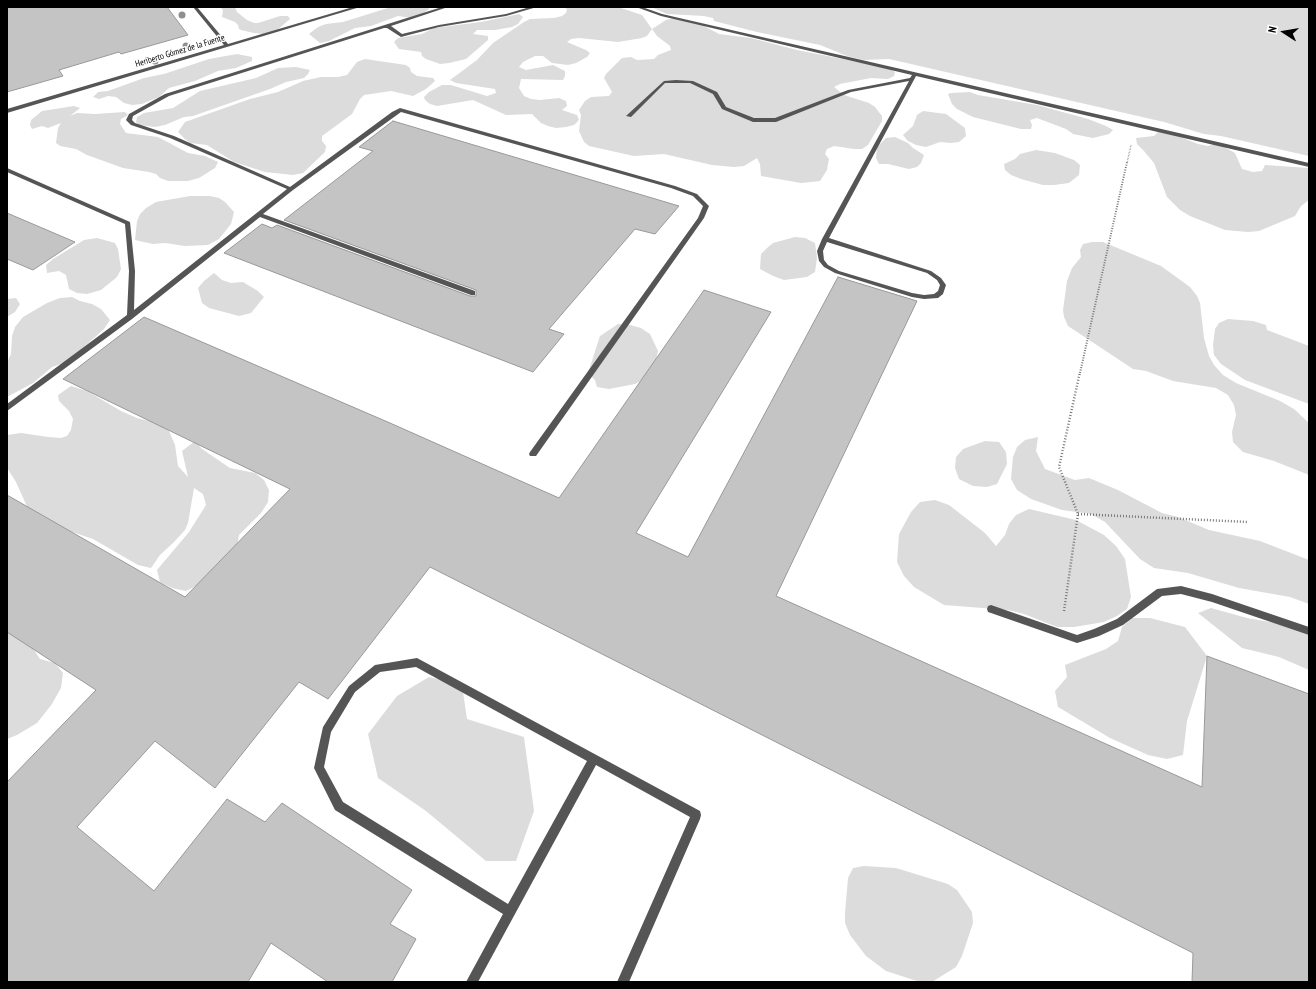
<!DOCTYPE html>
<meta charset="utf-8">
<style>
body{margin:0}
#map{position:relative;width:1316px;height:989px;overflow:hidden;background:#fff;font-family:"PT Sans Narrow",sans-serif}
canvas{display:block}
.frame{position:absolute;inset:0;border:8px solid #000;pointer-events:none}
.north{position:absolute;left:1264px;top:12px;width:40px;height:40px;-webkit-text-stroke:3px #fff;paint-order:stroke;rotate:282deg;font-size:11px;font-weight:700;line-height:16px;text-align:center;color:#000}
.north::after{content:'';display:block;margin:auto;width:14px;height:18px;background:#000;clip-path:polygon(50% 0,100% 100%,50% 72%,0 100%)}
</style>
<div id="map">
<canvas width="1316" height="989"></canvas>
<div class="frame"></div>
<div class="north">N</div>
</div>
<script>
const context = document.querySelector('canvas').getContext('2d');
context.lineJoin = 'round';
function fill(path, color) { context.fillStyle = color; context.fill(path, 'evenodd'); }
const poly = rows => new Path2D(rows.map(r => 'M' + r).join(''));
function trace(path, color, width, dash) { context.strokeStyle = color; context.lineWidth = width; context.lineCap = dash ? 'butt' : 'round'; context.setLineDash(dash || []); context.stroke(path); }
function label(font, color, halo, rows, align = 'center') {
  context.font = font + ' "PT Sans Narrow",sans-serif'; context.lineWidth = 3; context.setLineDash([]); context.textBaseline = 'middle'; context.strokeStyle = halo; context.fillStyle = color; for (const [text, x, y, turn = 0] of rows) {
    context.save(); context.translate(x, y); context.rotate((+turn || 0) * Math.PI / 180); context.textAlign = isNaN(turn) ? turn : align; if (halo) context.strokeText(text, 0, 0); context.fillText(text, 0, 0); context.restore();
  }
}
fill(poly([
 [220,7,235,7,237,12,247,20,254,23,258,23,280,16,288,16,290,19,276,31,263,34,254,33,241,30,239,29,238,25,235,22,222,17,223,10],
 [391,7,428,7,429,9,420,16,412,18,398,16,371,26,355,28,329,41,320,43,309,34,318,27,326,24,343,22],
 [563,7,618,7,642,15,652,29,666,20,674,18,702,25,719,34,751,38,797,50,889,68,895,72,894,76,888,79,871,78,840,84,834,87,844,95,869,103,875,107,882,116,882,121,868,145,862,149,854,149,834,146,827,149,825,154,829,159,827,170,820,181,811,182,801,183,761,176,760,164,757,158,744,166,734,167,712,165,664,154,634,156,589,146,584,142,579,131,581,115,579,110,585,101,591,97,609,96,612,92,604,78,606,74,622,58,631,57,637,60,654,59,658,55,671,50,670,46,657,36,652,29,647,36,642,38,618,42,579,38,571,39,567,42,586,50,590,53,587,57,576,63,568,65,552,63,543,56,535,56,523,62,519,67,526,70,553,65,565,71,565,76,563,80,521,79,519,88,524,96,531,99,540,100,559,98,566,101,567,106,562,110,577,115,579,120,574,125,566,127,556,128,548,126,541,123,532,114,506,115,473,100,437,106,430,104,425,100,424,97,429,92,442,85,451,85,487,96,496,93,495,89,456,83,450,80,477,60,493,43,524,22,530,19,554,18,562,16,566,13,567,9],
 [651,7,1309,7,1309,156,1221,136,1204,134,1164,122,889,59,863,60,847,56,820,45,757,32,714,21,713,18,704,16,667,14],
 [519,14,523,17,518,24,512,27,495,30,477,30,473,34,488,36,488,40,466,59,449,63,440,64,426,59,422,56,421,52,399,49,394,42,398,38,422,34,434,28,481,22],
 [237,54,252,57,252,61,236,68,218,71,195,81,169,88,159,97,142,104,132,105,124,103,116,97,108,96,99,99,93,97,98,92,108,91,144,78,164,74,209,59],
 [365,59,406,65,410,68,411,72,417,76,433,78,435,81,426,89,413,96,391,91,364,95,360,99,352,114,322,136,322,141,326,146,325,152,303,173,293,175,265,172,234,162,207,145,190,143,185,139,178,132,185,122,250,99,278,92,303,81,321,77,338,77,347,75,357,62],
 [296,67,310,70,308,74,304,78,286,82,270,89,193,116,184,117,165,125,155,127,139,125,136,122,137,117,144,113,173,108,200,91,256,78,278,68],
 [970,92,978,95,1037,105,1088,119,1106,126,1113,130,1109,134,1093,138,1073,134,1066,129,1037,118,1030,120,1032,125,1031,129,1021,129,973,117,957,109,952,104,948,94,951,93],
 [74,106,80,108,70,116,77,113,95,114,125,112,128,115,121,119,120,124,126,133,158,137,188,153,205,156,218,162,215,168,199,178,188,181,168,181,160,178,156,174,149,172,123,168,87,155,76,149,60,146,56,143,58,128,61,123,48,128,42,126,32,129,30,125,31,120,42,111],
 [923,111,946,114,965,128,966,136,959,142,950,143,940,142,926,147,916,145,908,141,903,135,913,126,917,115],
 [1158,132,1170,133,1198,144,1208,146,1216,144,1226,148,1235,153,1242,169,1253,172,1262,171,1265,165,1309,168,1309,200,1301,206,1295,216,1259,231,1248,232,1225,230,1190,216,1180,210,1167,197,1154,163,1144,151,1137,144,1136,138,1154,136],
 [895,137,908,143,913,148,924,155,921,163,917,167,909,169,888,164,879,164,876,158,877,147,886,138],
 [1036,150,1055,153,1074,160,1080,165,1079,175,1069,183,1054,185,1043,185,1021,179,1011,175,1005,170,1004,164,1015,159,1020,154],
 [190,196,210,196,219,198,225,202,234,212,231,224,219,239,208,245,185,246,165,243,153,244,135,240,137,221,140,214,146,208,156,202],
 [795,237,805,238,815,243,817,258,815,272,807,277,784,280,773,276,760,269,761,254,767,248,773,243],
 [97,238,115,243,118,249,121,269,117,277,101,290,87,294,77,293,69,289,66,275,59,271,47,273,46,265,53,259,84,240],
 [1092,242,1103,242,1161,266,1190,287,1197,296,1200,303,1204,338,1209,356,1214,365,1223,375,1236,383,1280,401,1294,409,1309,423,1309,475,1274,461,1243,452,1233,442,1232,432,1236,415,1234,405,1228,395,1216,388,1173,381,1146,371,1133,369,1068,326,1064,317,1063,310,1067,281,1072,268,1081,257,1080,250,1083,244],
 [214,273,222,280,231,283,243,282,258,291,264,297,251,313,239,316,209,308,202,303,198,288,204,281],
 [72,297,80,301,92,304,101,309,110,320,104,329,67,362,52,367,33,383,7,397,7,363,11,354,12,336,15,327,23,317,47,303,60,298],
 [16,298,20,304,15,312,7,317,7,299],
 [1228,319,1253,321,1266,325,1267,330,1309,346,1309,404,1245,380,1221,364,1214,355,1213,345,1215,329,1219,323],
 [618,324,630,325,641,328,650,334,658,351,654,369,646,378,635,384,609,389,597,387,595,380,588,373,600,336],
 [71,386,87,391,121,411,137,418,161,424,169,431,175,445,178,466,188,477,182,451,195,441,202,449,230,468,255,473,264,480,269,490,268,502,261,513,239,535,237,547,202,583,186,591,172,588,160,582,157,570,189,532,206,505,203,494,194,488,188,523,185,530,174,542,160,555,151,568,138,565,93,539,43,522,29,511,16,482,7,468,7,435,21,433,48,437,61,438,67,436,71,430,73,419,69,411,59,401,58,395],
 [1038,437,1036,451,1045,469,1075,480,1089,478,1118,490,1162,513,1178,517,1209,530,1260,541,1309,560,1309,604,1290,597,1239,588,1188,573,1154,568,1140,559,1105,522,1091,514,1062,510,1031,499,1017,490,1011,479,1013,457,1017,447,1025,440],
 [985,441,999,442,1006,452,1007,464,997,484,987,487,973,486,959,479,955,468,956,457,963,449],
 [935,500,949,505,985,533,996,546,1005,535,1009,524,1016,515,1029,509,1076,520,1104,535,1116,546,1125,559,1131,597,1127,609,1117,616,1104,622,1074,627,1057,627,1024,614,1008,610,944,605,914,587,904,576,897,562,899,534,911,512,920,502],
 [1211,608,1247,618,1281,624,1309,634,1309,670,1279,657,1242,648,1198,613],
 [1132,618,1150,618,1185,627,1207,656,1187,721,1183,755,1167,759,1148,755,1110,738,1058,707,1055,691,1067,677,1065,665,1106,649,1118,641,1122,627],
 [7,621,20,628,40,659,55,663,63,673,61,688,52,704,37,723,17,735,7,739],
 [429,677,462,685,467,719,524,737,534,811,516,861,486,861,426,811,378,778,368,734,397,696],
 [864,866,896,868,948,884,957,890,972,912,973,923,962,956,956,967,932,982,920,982,886,971,866,956,850,935,845,923,845,913,848,878,853,868]
]), '#dcdcdc');
const building = poly([
 [7,7,167,7,188,35,121,54,119,52,59,70,63,76,7,92,7,7],
 [393,121,679,206,655,234,635,229,549,329,564,334,533,372,224,253,262,224,272,228,277,225,470,296,476,296,476,290,284,220,373,151,359,147,393,121],
 [7,213,75,242,33,270,7,259,7,213],
 [838,277,917,301,776,596,1202,787,1207,656,1309,694,1309,982,1192,982,1193,953,430,567,328,699,299,682,215,788,155,741,77,827,154,891,227,799,265,822,282,803,412,890,390,924,416,939,392,982,328,982,271,943,248,982,7,982,7,782,96,690,7,632,7,495,185,597,290,489,63,379,144,317,390,423,559,498,704,290,771,312,636,533,688,557,838,277]
]);
fill(building, '#c4c4c4');
trace(building, '#999', 1);
trace(poly([
 [1127,163,1131,145]
]), '#777', 1.5, [0.5, 1]);
trace(poly([
 [1080,373,1127,162]
]), '#777', 2, [1, 1.5]);
trace(poly([
 [1078,514,1248,522],
 [1064,611,1078,514,1059,467,1080,372]
]), '#777', 2.5, [1, 2]);
fill(poly([
 [442,7,448,7,391,26,402,34,439,25,506,14,530,7,537,7,506,16,439,27,401,37,387,28,384,28,169,96,133,116,132,120,135,123,174,136,290,187,392,112,400,108,675,186,697,194,709,206,704,218,536,456,530,456,529,454,530,452,698,218,703,206,693,196,671,188,401,112,293,190,263,214,475,291,475,295,471,295,260,217,132,319,7,411,7,404,127,315,129,271,125,224,7,172,7,168,130,222,135,271,134,310,287,189,170,138,131,125,126,120,129,114,165,94,442,7],
 [636,7,642,7,662,14,1309,163,1309,167,916,76,829,238,931,271,941,278,946,285,943,294,938,298,924,299,912,297,835,273,824,267,819,261,817,251,822,239,909,81,851,92,776,122,753,122,722,109,713,94,690,83,665,83,631,117,626,116,664,81,676,80,693,81,717,92,726,107,754,118,775,118,848,90,910,78,912,75,661,16,636,7],
 [827,242,927,273,937,280,940,285,938,291,934,294,924,295,912,293,839,271,828,265,824,260,823,251,827,242],
 [1181,586,1212,594,1309,627,1309,635,1212,602,1181,594,1162,596,1123,625,1099,636,1077,643,991,613,988,612,987,609,988,606,991,605,1077,635,1094,629,1117,619,1157,589,1181,586],
 [417,658,700,811,701,815,700,819,629,982,617,982,690,817,596,765,478,982,466,982,503,914,335,810,314,768,323,727,349,686,375,665,417,658],
 [416,667,587,761,508,904,343,802,324,767,331,732,355,692,380,672,416,667]
]), '#555');
fill(poly([
 [193,7,197,7,228,44,353,7,360,7,7,113,7,109,224,45,193,7]
]), '#555');
context.fillStyle = '#8f8f8f';
for (const [x, y] of [
 [182,15],
 [186,46],
 [155,61]
]) { context.beginPath(); context.arc(x, y, 3.5, 0, 2 * Math.PI); context.fill(); }
label('9px', '#000', '#fff', [
 ["Heriberto Gómez de la Fuente",180,51,-17]
]);
</script>
